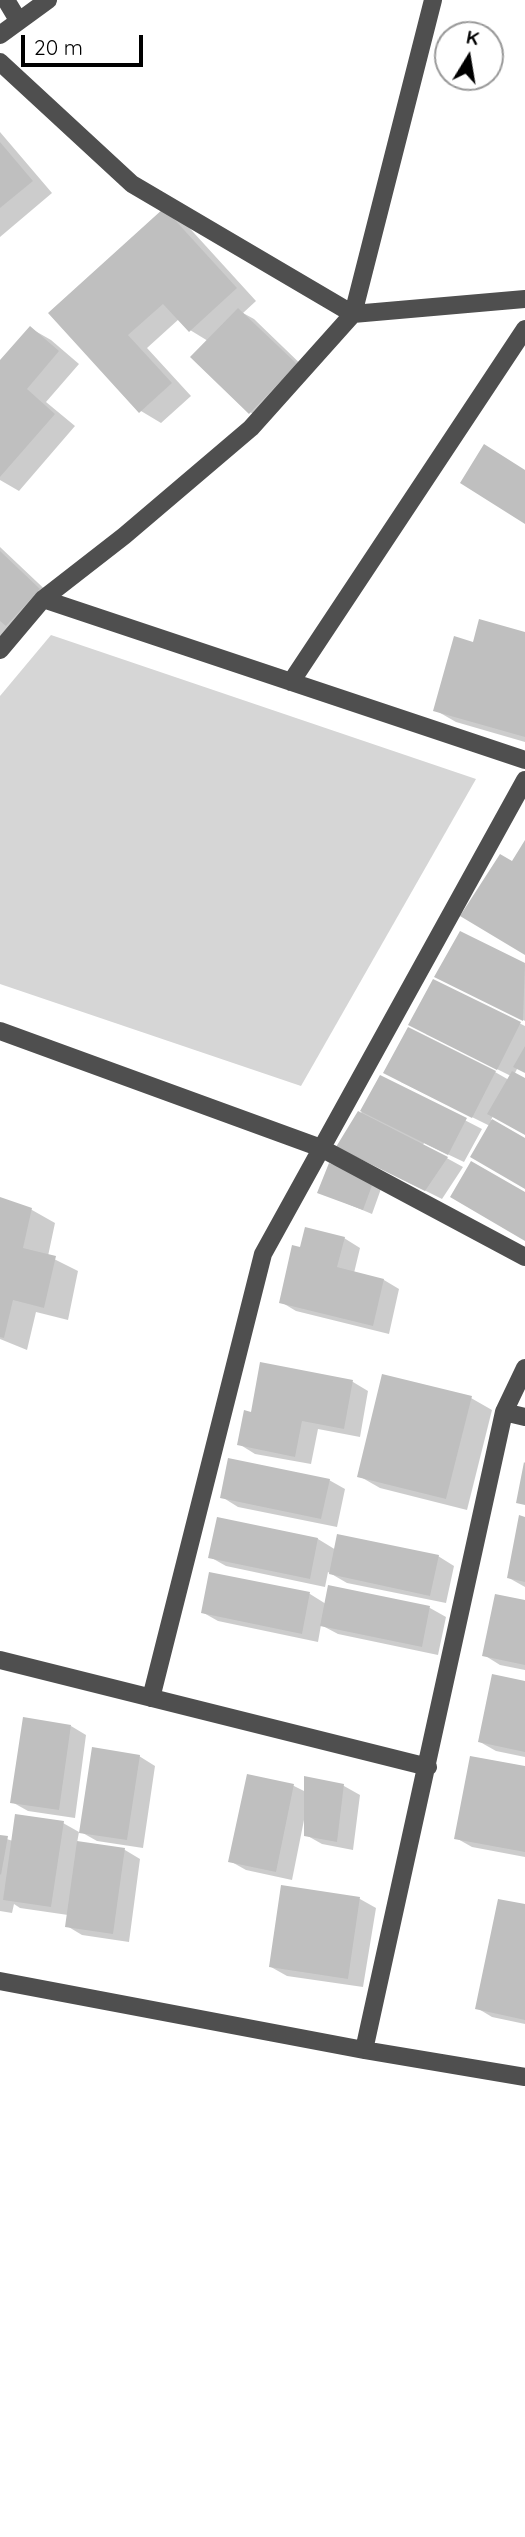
<!DOCTYPE html>
<style>
body{margin:0}
#map{position:relative;width:525px;height:2537px;overflow:hidden;background:#fff;font-family:Quicksand,sans-serif}
canvas{display:block}
.north{position:absolute;left:434px;top:21px;width:70px;height:70px;box-sizing:border-box;background:#fff;border:2px solid #999;border-radius:50%;rotate:11deg;font-size:19px;font-weight:700;line-height:28px;text-align:center;color:#000}
.north::after{content:'';display:block;margin:auto;width:24px;height:32px;background:#000;clip-path:polygon(50% 0,100% 100%,50% 72%,0 100%)}
.scale{position:absolute;left:21px;top:35px;width:122px;height:32px;box-sizing:border-box;border:4px solid #000;border-top:0;padding-left:9px;font-size:21px;line-height:24px;white-space:nowrap;color:#000;-webkit-text-stroke:5px #fff;paint-order:stroke}
</style>
<div id="map">
<canvas width="525" height="2537"></canvas>
<div class="north">K</div>
<div class="scale">20 m</div>
</div>
<script>
const context = document.querySelector('canvas').getContext('2d');
context.lineJoin = 'round';
function fill(path, color) { context.fillStyle = color; context.fill(path, 'evenodd'); }
const poly = rows => new Path2D(rows.map(r => 'M' + r).join(''));
function trace(path, color, width, dash) { context.strokeStyle = color; context.lineWidth = width; context.lineCap = dash ? 'butt' : 'round'; context.setLineDash(dash || []); context.stroke(path); }
fill(poly([
 [51,635,476,779,301,1086,0,984,0,696]
]), '#d6d6d6');
fill(poly([
 [0,132,52,193,0,237],
 [164,210,184,222,256,301,243,313,254,319,311,374,265,421,250,412,208,341,190,330,179,319,147,348,191,396,161,423,141,411,51,313],
 [30,328,51,340,79,364,46,402,75,426,19,491,0,480,0,362],
 [0,547,55,599,0,656],
 [525,634,525,742,456,722,435,710,474,644],
 [460,933,525,965,525,1021,452,985],
 [434,981,525,1026,525,1071,518,1067,514,1075,525,1080,525,1134,493,1116,491,1120,525,1140,525,1187,490,1126,401,1082,495,1072,509,1080,511,1076,426,1034],
 [381,1077,482,1129,464,1162,424,1143,423,1145,463,1167,442,1199,354,1155,361,1113],
 [330,1165,382,1186,372,1214,319,1192],
 [0,1199,32,1210,55,1223,48,1256,78,1271,68,1320,36,1312,27,1350,0,1339],
 [344,1238,360,1248,354,1273,384,1280,399,1289,389,1334,296,1311,281,1302,301,1249],
 [262,1364,353,1382,368,1391,360,1437,318,1429,311,1464,255,1454,239,1444,252,1414],
 [471,1398,492,1410,467,1510,380,1488,359,1476],
 [329,1480,345,1489,337,1527,238,1507,222,1497],
 [525,1518,525,1587,509,1578],
 [318,1539,336,1550,438,1556,454,1566,446,1603,347,1583,328,1572,325,1587,226,1566,210,1557],
 [210,1574,310,1594,326,1604,330,1588,430,1608,446,1617,438,1655,338,1634,321,1625,318,1642,218,1621,202,1612],
 [525,1602,525,1670,500,1665,484,1655],
 [525,1682,525,1757,496,1751,480,1742],
 [71,1726,86,1735,75,1818,28,1811,12,1802],
 [139,1756,155,1766,143,1848,97,1841,81,1832],
 [525,1768,525,1857,472,1847,456,1838],
 [248,1776,294,1786,306,1792,305,1778,344,1786,360,1795,353,1850,322,1844,306,1835,304,1820,292,1880,246,1870,230,1861],
 [63,1823,79,1832,77,1843,125,1850,140,1859,129,1942,82,1935,67,1926,68,1915,20,1908,14,1904,12,1913,0,1911,0,1837,13,1841],
 [283,1887,360,1899,376,1908,363,1987,287,1976,271,1967],
 [525,1906,525,2024,492,2017,477,2008]
]), '#0003');
fill(poly([
 [0,142,33,181,0,208],
 [164,208,237,288,189,332,163,304,128,335,172,383,139,413,48,313],
 [238,308,297,364,249,414,190,357],
 [30,326,59,351,27,389,55,414,0,477,0,360],
 [484,444,525,470,525,524,460,483],
 [0,551,40,589,6,626,0,621],
 [479,619,525,632,525,737,433,711,454,636,473,642],
 [525,840,525,955,460,916,500,854,512,861],
 [460,931,525,963,523,1021,434,977],
 [433,979,521,1022,497,1070,408,1025],
 [408,1027,496,1071,472,1118,383,1073],
 [525,1046,525,1073,513,1067],
 [512,1071,525,1078,525,1135,487,1114],
 [380,1075,467,1118,448,1155,360,1111],
 [358,1111,448,1157,425,1191,336,1147],
 [492,1119,525,1138,525,1189,470,1157],
 [471,1161,525,1192,525,1241,450,1197],
 [329,1163,374,1180,363,1210,317,1193],
 [0,1197,32,1208,23,1248,56,1256,44,1308,13,1300,4,1338,0,1337],
 [305,1227,345,1237,337,1267,384,1279,373,1326,279,1303,292,1245,300,1247],
 [260,1362,353,1380,344,1429,302,1421,295,1457,237,1445,244,1410,251,1412],
 [382,1374,472,1396,446,1499,357,1477],
 [228,1458,330,1479,321,1519,220,1498],
 [524,1462,525,1463,525,1505,516,1503],
 [519,1515,525,1517,525,1582,507,1578],
 [217,1517,318,1538,310,1579,208,1558],
 [337,1534,439,1555,430,1596,329,1574],
 [209,1572,310,1592,302,1634,201,1613],
 [328,1585,430,1606,422,1647,320,1626],
 [495,1594,525,1600,525,1665,482,1656],
 [492,1674,525,1681,525,1752,478,1742],
 [23,1717,71,1725,59,1810,10,1803],
 [92,1747,140,1755,127,1840,79,1833],
 [470,1756,525,1766,525,1852,454,1839],
 [247,1774,294,1784,276,1872,228,1862],
 [304,1776,344,1784,337,1842,304,1836],
 [15,1814,64,1821,51,1907,3,1900],
 [0,1835,8,1836,1,1875,0,1874],
 [77,1841,125,1848,113,1934,65,1927],
 [281,1885,360,1897,348,1979,269,1967],
 [498,1899,525,1904,525,2020,475,2009]
]), '#bfbfbf');
trace(poly([
 [6,0,18,20],
 [0,35,48,0],
 [0,62,132,184,353,314,525,299],
 [43,599,124,536,251,428,353,314,433,0],
 [0,650,43,599,525,760],
 [291,682,525,329],
 [0,1031,321,1148,525,1257],
 [504,1412,525,1417],
 [0,1660,428,1767],
 [151,1698,263,1254,525,780],
 [0,1981,364,2050,525,2077],
 [364,2050,504,1412,525,1368]
]), '#4f4f4f', 18);
</script>
